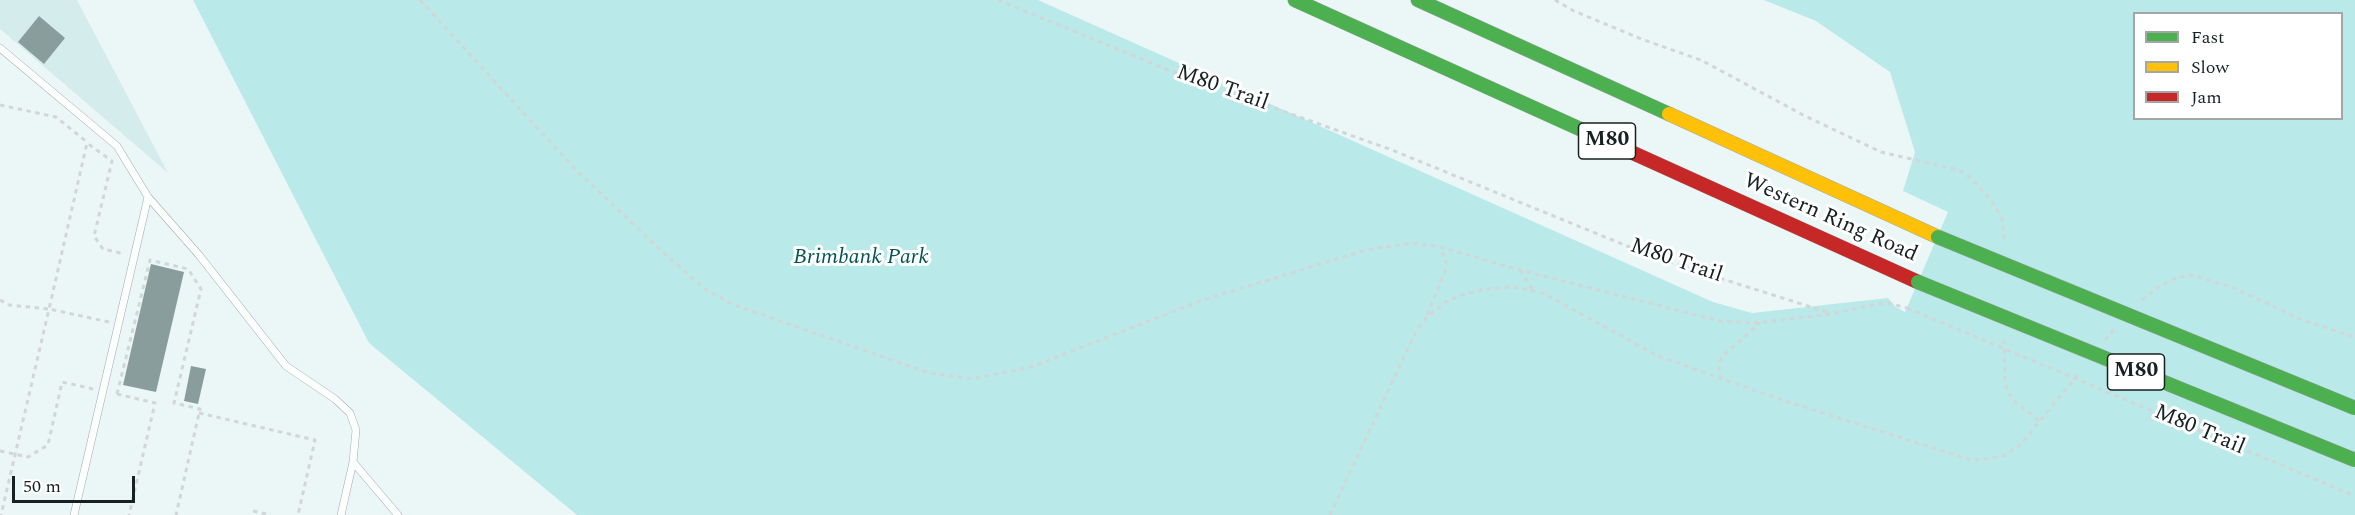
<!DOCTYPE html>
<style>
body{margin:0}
#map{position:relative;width:2355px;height:515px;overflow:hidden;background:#ebf7f7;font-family:Spectral,serif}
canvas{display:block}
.legend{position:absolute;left:2133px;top:12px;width:210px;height:108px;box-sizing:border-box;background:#fff;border:2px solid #a3a6a6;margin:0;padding:8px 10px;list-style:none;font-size:18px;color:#182121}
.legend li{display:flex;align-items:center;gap:12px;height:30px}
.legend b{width:30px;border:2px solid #a3a6a6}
.scale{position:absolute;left:12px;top:476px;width:123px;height:27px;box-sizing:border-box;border:3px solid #182121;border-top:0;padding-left:8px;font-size:18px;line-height:21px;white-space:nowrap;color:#182121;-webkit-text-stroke:4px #fff;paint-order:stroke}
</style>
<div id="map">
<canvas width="2355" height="515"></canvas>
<ul class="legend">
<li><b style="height:8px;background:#4caf50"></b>Fast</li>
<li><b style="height:8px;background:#ffc107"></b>Slow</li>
<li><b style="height:8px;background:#c62828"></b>Jam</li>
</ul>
<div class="scale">50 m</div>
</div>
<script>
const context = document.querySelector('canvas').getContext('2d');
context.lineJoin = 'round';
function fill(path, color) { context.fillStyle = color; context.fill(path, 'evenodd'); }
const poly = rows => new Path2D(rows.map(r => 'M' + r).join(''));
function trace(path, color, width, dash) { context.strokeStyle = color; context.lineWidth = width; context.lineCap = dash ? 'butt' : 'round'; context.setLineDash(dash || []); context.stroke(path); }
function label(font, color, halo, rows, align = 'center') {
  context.font = font + ' Spectral,serif'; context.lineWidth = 6; context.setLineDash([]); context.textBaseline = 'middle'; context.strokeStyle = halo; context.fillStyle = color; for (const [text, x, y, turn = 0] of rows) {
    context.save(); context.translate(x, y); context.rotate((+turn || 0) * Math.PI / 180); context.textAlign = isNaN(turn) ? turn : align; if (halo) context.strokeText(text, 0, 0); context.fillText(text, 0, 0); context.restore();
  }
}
fill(poly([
 [0,0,77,0,168,173,0,29]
]), '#d5eced');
fill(poly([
 [193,0,1038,0,1713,302,1752,313,1888,298,1896,307,1905,312,1948,212,1903,191,1915,152,1890,72,1816,21,1764,0,2355,0,2355,515,577,515,369,343],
 [2134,14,2342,14,2342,118,2134,118]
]), '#bae9ea');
fill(poly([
 [39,16,65,38,44,64,18,42],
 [151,264,184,272,156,392,123,385],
 [191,366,206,369,198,404,184,401]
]), '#8a9d9d');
const lane = poly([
 [0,48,117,146,148,197,199,255,286,366,335,399,350,413,356,430,353,462,341,515],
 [353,462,398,515],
 [74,515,148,197]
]);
const fast = poly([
 [1295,0,1611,143],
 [1418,0,1669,114]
]);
const slow = poly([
 [1669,114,1938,237]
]);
const jam = poly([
 [1611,143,1918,282]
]);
trace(lane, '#a2abab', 8);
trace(fast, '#a2abab', 15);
trace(slow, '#a2abab', 15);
trace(jam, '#a2abab', 15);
trace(poly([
 [420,0,574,168,665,254,705,289,732,304,929,373,966,378,977,378,1031,367,1200,301,1366,250,1411,243,1440,247,1520,270,1720,321,1756,323,1831,314,1877,304,1888,303,1907,308],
 [998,0,1168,70,1392,150,1627,246,1675,264,1830,313],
 [1555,0,1574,11,1644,40,1701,60,1805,116,1881,152,1959,170,1971,178,1994,204,2002,219,2005,243],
 [0,105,56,117,87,142],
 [1520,270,1532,289],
 [0,300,9,305,49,309,1,515],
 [2142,300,2161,285,2176,278,2190,275,2232,287,2302,320,2355,337],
 [1427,315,1446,269,1446,261,1441,249],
 [109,322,49,309,87,143,112,161,94,236,103,249,125,254],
 [2004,340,2005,382,2008,392,2014,401,2041,422],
 [2105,340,2114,329],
 [1722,379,1719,374,1719,363,1723,356,1760,323],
 [117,394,150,260,188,269,201,289,174,403,200,409,176,515],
 [117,394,155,403,129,515],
 [199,413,315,440,298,515],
 [0,451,28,457,48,445,62,382,93,389],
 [253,511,271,515],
 [1330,515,1416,331,1426,318,1446,302,1459,296,1484,289,1514,287,1543,293,1658,356,1770,396,1971,460,1988,459,2005,455,2020,445,2081,371]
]), '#d2d6d6', 3, [4.5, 4.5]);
trace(lane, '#fcfefe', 7);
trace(fast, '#4caf50', 14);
trace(slow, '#ffc107', 14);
trace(jam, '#c62828', 14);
const fastBridge = poly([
 [1938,237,2355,408],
 [1918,282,2355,460]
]);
trace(fastBridge, '#a2abab', 15, []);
trace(poly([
 [1907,308,2355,496]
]), '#d2d6d6', 3, [4.5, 4.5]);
trace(fastBridge, '#4caf50', 14);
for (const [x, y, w] of [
 [1607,141,57],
 [2136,372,57]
]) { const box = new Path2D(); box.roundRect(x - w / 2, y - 18, w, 36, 4.5); context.fillStyle = '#fff'; context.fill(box); trace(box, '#182121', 1.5); }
label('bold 21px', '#182121', null, [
 ["M80",1607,141],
 ["M80",2136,372]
]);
label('22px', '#182121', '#fff', [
 ["M80 Trail",1222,89,20],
 ["Western Ring Road",1830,219,24],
 ["M80 Trail",1676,262,19],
 ["M80 Trail",2199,431,23]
]);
label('italic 22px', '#025457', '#fff', [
 ["Brimbank Park",861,259]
]);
</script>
